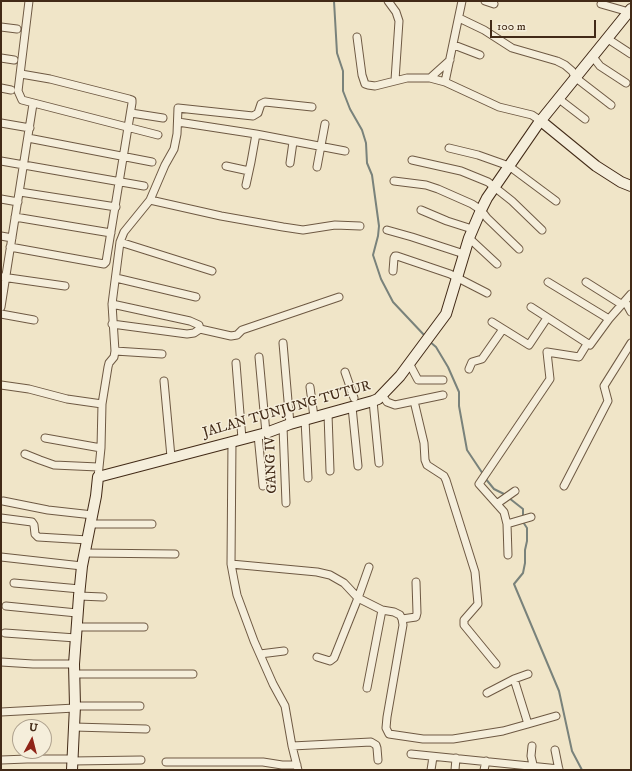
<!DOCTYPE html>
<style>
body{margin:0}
#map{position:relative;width:632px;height:771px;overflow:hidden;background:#f0e5c8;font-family:"IM FELL DW Pica",serif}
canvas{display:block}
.frame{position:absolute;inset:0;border:2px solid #422a17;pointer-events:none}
.north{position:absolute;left:12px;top:719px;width:40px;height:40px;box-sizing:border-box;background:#f5eedb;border:1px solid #ada08d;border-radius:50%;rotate:7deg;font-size:11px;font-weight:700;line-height:16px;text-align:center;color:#422a17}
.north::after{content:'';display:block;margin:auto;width:14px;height:18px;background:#8f2418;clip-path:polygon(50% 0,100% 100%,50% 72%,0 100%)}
.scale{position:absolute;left:490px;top:20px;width:106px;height:18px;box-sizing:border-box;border:2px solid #422a17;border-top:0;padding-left:5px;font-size:12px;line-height:14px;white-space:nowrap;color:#422a17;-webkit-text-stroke:3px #f5eedb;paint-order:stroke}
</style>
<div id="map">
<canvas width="632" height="771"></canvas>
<div class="frame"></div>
<div class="north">U</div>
<div class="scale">100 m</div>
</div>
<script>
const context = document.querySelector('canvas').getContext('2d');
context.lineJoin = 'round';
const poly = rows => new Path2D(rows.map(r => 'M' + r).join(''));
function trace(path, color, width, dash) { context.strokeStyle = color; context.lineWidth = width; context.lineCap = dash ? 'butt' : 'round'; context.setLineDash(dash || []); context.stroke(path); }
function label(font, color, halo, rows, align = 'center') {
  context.font = font + ' "IM FELL DW Pica",serif'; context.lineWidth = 3; context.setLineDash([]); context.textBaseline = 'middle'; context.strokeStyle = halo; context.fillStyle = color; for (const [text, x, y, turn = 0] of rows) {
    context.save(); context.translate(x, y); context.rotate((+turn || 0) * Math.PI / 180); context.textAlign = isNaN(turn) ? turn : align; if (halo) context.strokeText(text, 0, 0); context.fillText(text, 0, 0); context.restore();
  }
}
trace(poly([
 [334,1,337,53,343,71,343,91,350,109,362,130,366,143,367,163,372,175,379,226,378,236,373,255,381,279,393,302,425,336],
 [429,341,436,347,448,367,459,392,459,406,467,450,483,474],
 [485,478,494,489,506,495],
 [509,498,523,509,523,517],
 [523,522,527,528,527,541,525,550,525,563,523,573,514,584,559,691,572,751,582,770]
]), '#79827b', 2);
const street = poly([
 [29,1,18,91,22,100,158,135],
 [388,1,396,12,399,21,395,80],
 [485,1,494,4],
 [601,4,629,12],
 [459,18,484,30,512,48,557,61,565,65,572,71,576,78,611,105],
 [1,27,17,29],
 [357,37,362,75,365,84,368,85,375,86,407,78,430,78,445,82,499,107,532,115,541,121],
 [608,39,631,54],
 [454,45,480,55],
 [593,57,600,66,626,83],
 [1,58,14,60],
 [430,78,450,60],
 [445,82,462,1],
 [1,88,11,90],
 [559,99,585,119],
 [131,113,163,118],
 [178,122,256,134,251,162,246,185],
 [1,123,30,128],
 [256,134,345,151],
 [28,138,152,162],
 [449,148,478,155,509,166,556,201],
 [412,160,461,171,488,182,512,201,542,230],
 [1,161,144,186],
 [290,163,293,142],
 [226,166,249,171],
 [317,167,325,124],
 [394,181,426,185,438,189,472,204,481,210,487,218,519,249],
 [20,192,116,207],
 [1,199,18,202],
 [150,200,221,216,283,227,303,230,335,225,360,226],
 [421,210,447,221,472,229],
 [15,217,111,233],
 [387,230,412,237,464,254],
 [1,236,12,238],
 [469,238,497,264],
 [120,242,212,271],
 [10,247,104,264,106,262,132,103,132,100,129,99,50,79,21,74],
 [393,271,394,258,395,256,397,256,450,274,487,293],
 [2,277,65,286],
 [116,278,196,297],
 [548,282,609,319],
 [586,282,621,304],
 [625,301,631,312],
 [112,304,190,321,199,325,200,329,231,336,237,335,242,330,339,297],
 [1,307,33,104],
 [531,307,590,345,609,319,631,294],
 [1,314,34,320],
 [492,322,529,345,547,318],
 [112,324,187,334,194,333,200,329],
 [283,343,290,424],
 [115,351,112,304,120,242,124,232,150,200,165,165,174,149,177,134,178,108,253,116,258,113,261,104,265,102,312,107],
 [259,357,266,433],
 [236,363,242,439],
 [409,363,418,380,443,380],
 [469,369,472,362,482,359,503,329],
 [345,372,354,398],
 [164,381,171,457],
 [1,385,29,389,67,399,102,404,101,448,98,477],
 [310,387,314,417],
 [382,395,387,402,395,405,443,395],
 [373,401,379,463],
 [414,401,424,443,425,460,427,465,444,476,446,480,475,572,478,604,464,620,464,625,496,664],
 [102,404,108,367,109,363,114,357,115,351,162,354],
 [352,407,358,466],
 [328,414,330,471],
 [305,420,308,478],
 [283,427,286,503],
 [258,435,263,486],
 [45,438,101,448],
 [232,441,231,564,234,580,237,595,254,641,273,684,285,706,292,746,298,770],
 [25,454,40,460,54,465,98,467],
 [564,486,608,401,604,386,631,343],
 [3,501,48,510,93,515],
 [498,503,515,491],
 [1,518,32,522,34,525,35,534,38,537,88,540],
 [91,524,152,524],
 [507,524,504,512,479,484,550,379,547,352,579,357,587,344],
 [85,553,175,554],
 [508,555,507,524,531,517],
 [1,557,82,566],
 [231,564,317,572,330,575,344,583,358,598,382,610,394,612,400,615,402,619,403,625,387,717,386,728,389,734,423,739,453,739,503,731,528,724,514,679,528,674],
 [14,583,80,589],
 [79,596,103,597],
 [6,606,77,613],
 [402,619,416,617,417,613,416,582],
 [76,627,144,627],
 [5,633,76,638],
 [260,654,284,651],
 [317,657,330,661,334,658,358,598,369,567],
 [1,662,33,664,74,664],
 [75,674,193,674],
 [367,688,382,610],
 [487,693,514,679],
 [75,706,140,706],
 [1,712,75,708],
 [528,724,556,716],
 [74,727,146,729],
 [292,746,371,742,376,745,377,748,378,760],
 [532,746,531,756,534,769],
 [555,750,559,770],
 [411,754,559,769],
 [1,760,27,759,72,759],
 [72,761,141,760],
 [166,762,263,762,282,765,297,765],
 [431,770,433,757],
 [455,770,456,758],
 [484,770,486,761]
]);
const secondary = poly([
 [541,121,596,166,621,182,631,186],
 [72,770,75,706,74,664,79,596,82,566,96,496,98,477,266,433,290,424,373,401,378,399,400,376,446,314,469,238,481,210,487,198,538,124,631,9]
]);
trace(street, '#6e5943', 9);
trace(secondary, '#422a17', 12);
trace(street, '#f5eedb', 7);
trace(secondary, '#f5eedb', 10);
label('14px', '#422a17', '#f5eedb', [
 ["JALAN TUNJUNG TUTUR",287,410,-16],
 ["GANG IV",272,465,-92]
]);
</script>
